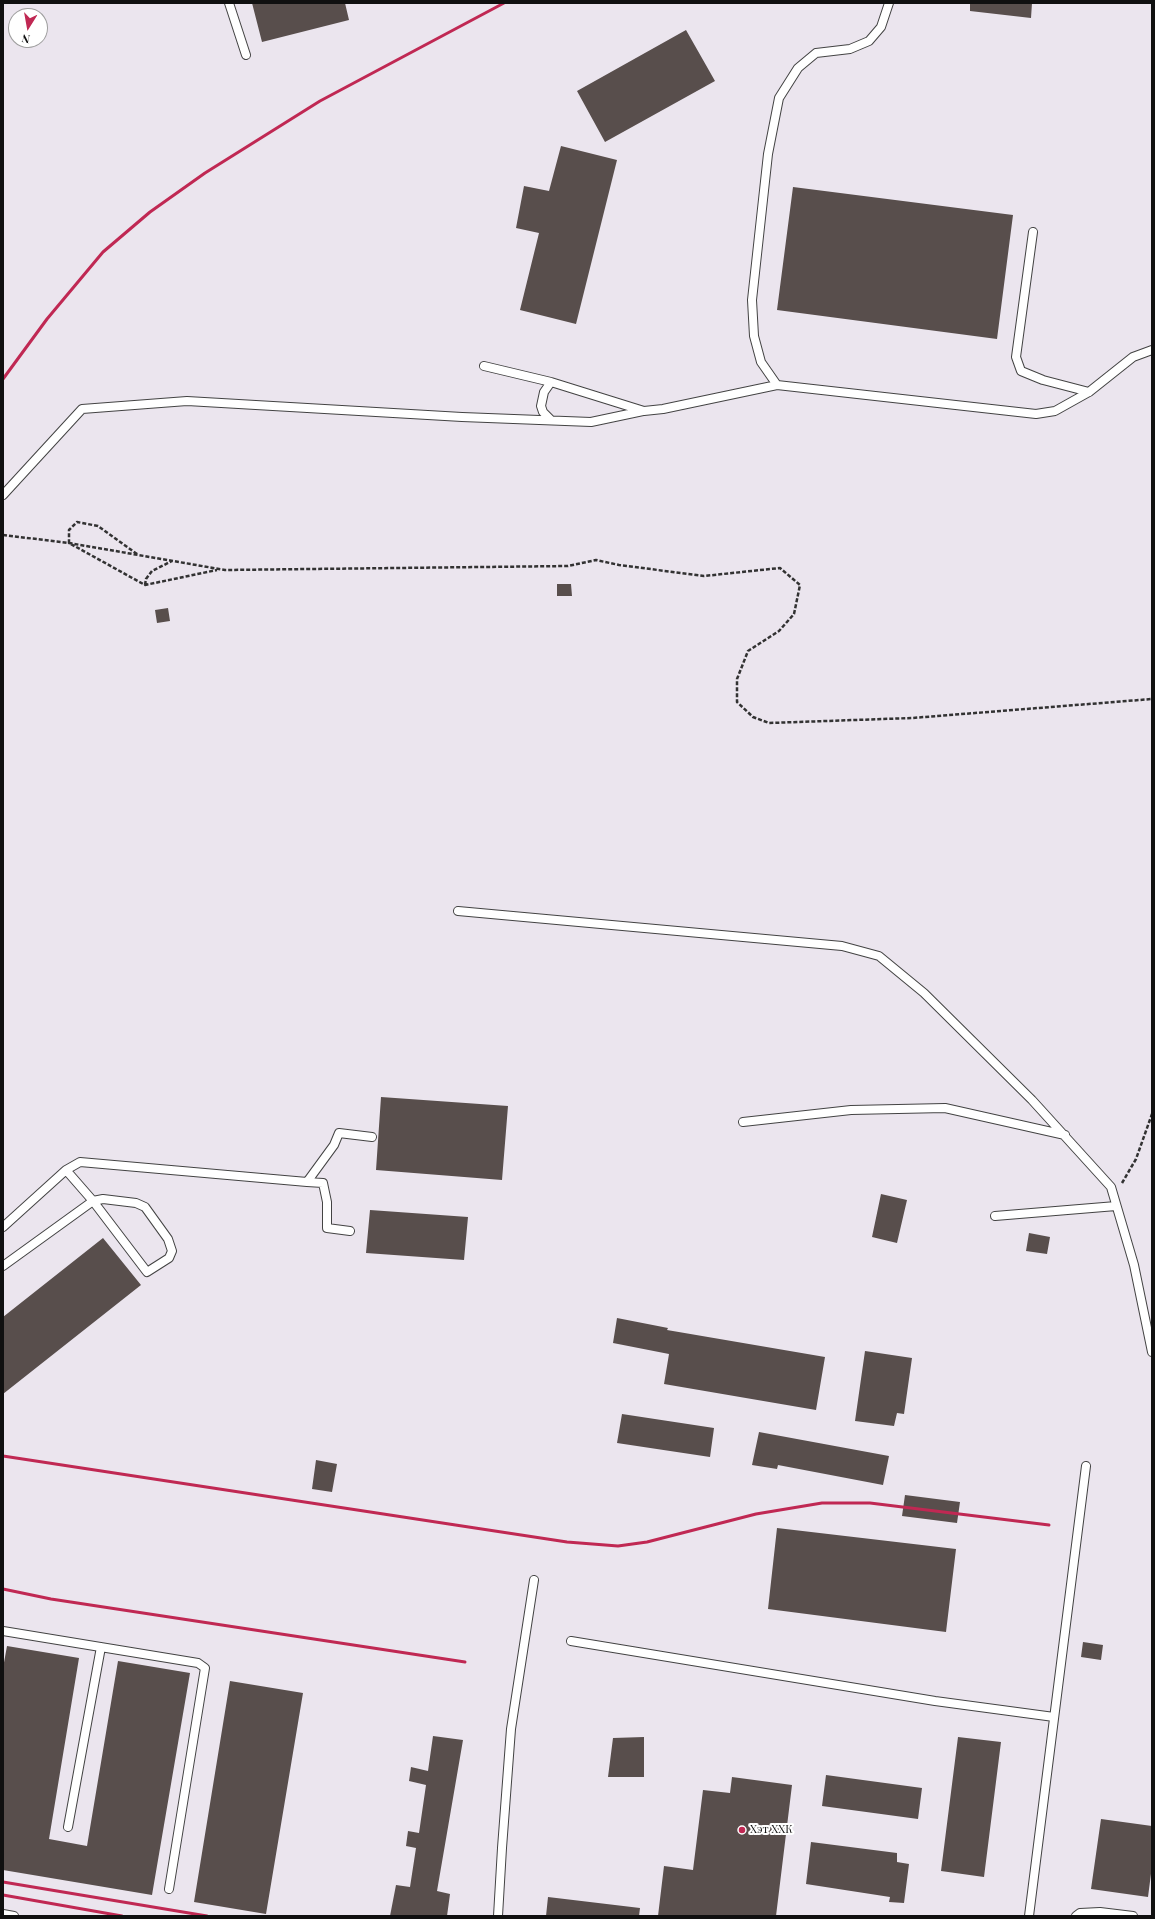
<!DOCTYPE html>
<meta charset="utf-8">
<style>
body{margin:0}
#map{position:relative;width:1155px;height:1919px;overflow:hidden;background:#fffaf3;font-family:"Playfair Display",serif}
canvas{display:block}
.frame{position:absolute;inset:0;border:4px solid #101010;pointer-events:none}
.north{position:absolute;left:8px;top:8px;width:40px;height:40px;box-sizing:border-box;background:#fff;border:1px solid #9f9f9f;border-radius:50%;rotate:191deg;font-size:11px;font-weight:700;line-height:16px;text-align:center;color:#101010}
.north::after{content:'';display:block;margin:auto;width:14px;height:18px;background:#c02853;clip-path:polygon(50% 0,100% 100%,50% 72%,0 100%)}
</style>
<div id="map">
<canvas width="1155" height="1919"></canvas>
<div class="frame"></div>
<div class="north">N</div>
</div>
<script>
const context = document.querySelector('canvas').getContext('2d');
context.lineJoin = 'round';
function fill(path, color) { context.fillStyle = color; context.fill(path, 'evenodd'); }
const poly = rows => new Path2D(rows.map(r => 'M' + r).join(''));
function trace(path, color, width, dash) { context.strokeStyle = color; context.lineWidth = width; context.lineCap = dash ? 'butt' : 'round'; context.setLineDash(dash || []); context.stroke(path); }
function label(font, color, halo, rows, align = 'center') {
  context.font = font + ' "Playfair Display",serif'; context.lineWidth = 4; context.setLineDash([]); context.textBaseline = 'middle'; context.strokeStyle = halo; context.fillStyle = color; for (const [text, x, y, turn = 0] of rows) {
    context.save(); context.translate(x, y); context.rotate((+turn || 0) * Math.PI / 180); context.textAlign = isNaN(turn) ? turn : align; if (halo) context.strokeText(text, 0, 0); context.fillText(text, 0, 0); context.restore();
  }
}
fill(poly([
 [3,3,1152,3,1152,1916,3,1916],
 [16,16,40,16,40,40,16,40]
]), '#ebe5ee');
fill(poly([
 [252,3,345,3,349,20,262,42],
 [970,3,1032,3,1031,18,970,11],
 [686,30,715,81,605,142,577,91],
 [561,146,617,160,576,324,520,310,539,233,516,228,524,186,549,191],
 [793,187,1013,215,997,339,777,310],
 [557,584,571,584,572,596,557,596],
 [168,608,170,621,157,623,155,610],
 [381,1097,508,1106,502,1180,376,1170],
 [881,1194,907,1200,897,1243,872,1237],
 [370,1210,468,1217,464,1260,366,1253],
 [1029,1233,1050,1237,1047,1254,1026,1251],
 [103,1238,141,1285,3,1394,3,1317],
 [617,1318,668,1328,667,1330,825,1357,816,1410,664,1384,669,1354,613,1343],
 [865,1351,912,1358,904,1414,897,1413,894,1426,855,1421],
 [622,1414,714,1428,710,1457,617,1443],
 [759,1432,889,1456,883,1485,778,1465,777,1469,752,1465],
 [316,1460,337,1464,332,1492,312,1489],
 [905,1495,960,1502,957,1523,902,1516],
 [777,1528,956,1549,946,1632,768,1609],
 [1083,1642,1103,1645,1101,1660,1081,1657],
 [7,1646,79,1658,49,1839,87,1846,118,1661,190,1673,152,1895,3,1870,3,1668],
 [230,1681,303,1693,266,1914,194,1902],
 [433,1736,463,1740,437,1891,450,1894,447,1916,390,1916,396,1885,410,1887,416,1848,406,1846,408,1831,419,1833,426,1785,409,1781,411,1767,428,1771],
 [644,1737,644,1777,608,1777,613,1738],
 [958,1737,1001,1742,984,1877,941,1871],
 [826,1775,922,1788,918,1819,822,1806],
 [732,1777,792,1785,776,1916,658,1916,664,1866,693,1870,703,1790,730,1793],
 [1101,1819,1152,1826,1152,1866,1148,1897,1091,1889],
 [811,1842,897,1853,897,1862,909,1864,904,1903,889,1902,890,1897,806,1884],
 [548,1897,640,1908,639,1916,546,1916]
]), '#584e4c');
const lane = poly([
 [229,3,246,55],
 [1033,232,1016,357,1021,371,1043,380,1089,392],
 [484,366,551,382,644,411,663,409,777,385,1036,414,1055,411,1089,392,1133,357,1152,350],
 [777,385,761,362,754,336,752,300,768,154,779,98,798,68,816,53,850,49,869,41,881,27,889,3],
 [551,420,543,412,541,406,544,392,551,382],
 [3,495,82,409,187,401,462,417,591,422,643,411],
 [458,911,842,946,879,956,924,993,1032,1100,1111,1187,1134,1265,1152,1352],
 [743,1122,851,1110,945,1108,1065,1135],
 [307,1182,323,1183,327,1202,327,1228,350,1231],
 [995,1216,1116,1206],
 [3,1227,66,1170,80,1162,307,1182,334,1145,339,1133,372,1137],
 [3,1266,93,1201,103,1199,136,1203,145,1207,168,1239,172,1251,169,1258,147,1272,93,1201,66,1170],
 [3,1631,198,1663,205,1668,169,1889],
 [571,1641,935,1701,1054,1717],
 [68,1827,101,1647],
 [3,1914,14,1916],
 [498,1916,502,1848,511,1729,534,1580],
 [1029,1916,1086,1466],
 [1076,1916,1080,1913,1100,1912,1133,1916]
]);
trace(lane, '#434343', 10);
trace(poly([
 [3,535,69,543,225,570,568,566,596,560,619,565,704,576,780,568,800,585,794,614,779,631,748,651,737,679,737,702,753,717,769,723,912,718,1152,699],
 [137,554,98,526,77,522,69,530,69,543,145,585,217,570],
 [145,585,146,579,152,571,172,561],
 [1122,1183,1136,1159,1152,1114]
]), '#323232', 2.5, [4, 2]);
trace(lane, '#fff', 8);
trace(poly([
 [3,379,47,319,103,252,150,212,205,173,320,101,504,3],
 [3,1456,567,1542,618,1546,647,1542,756,1514,822,1503,870,1503,1049,1525],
 [3,1589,51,1599,465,1662],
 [3,1882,207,1916],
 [3,1895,122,1916]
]), '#c02853', 3);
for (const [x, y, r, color] of [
 [742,1830,4,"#c02853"]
]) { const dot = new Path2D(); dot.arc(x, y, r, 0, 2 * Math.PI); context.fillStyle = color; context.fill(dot); trace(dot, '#fff', 1.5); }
label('11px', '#101010', '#fff', [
 ["Хэт ХХК",750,1830]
], 'left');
</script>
